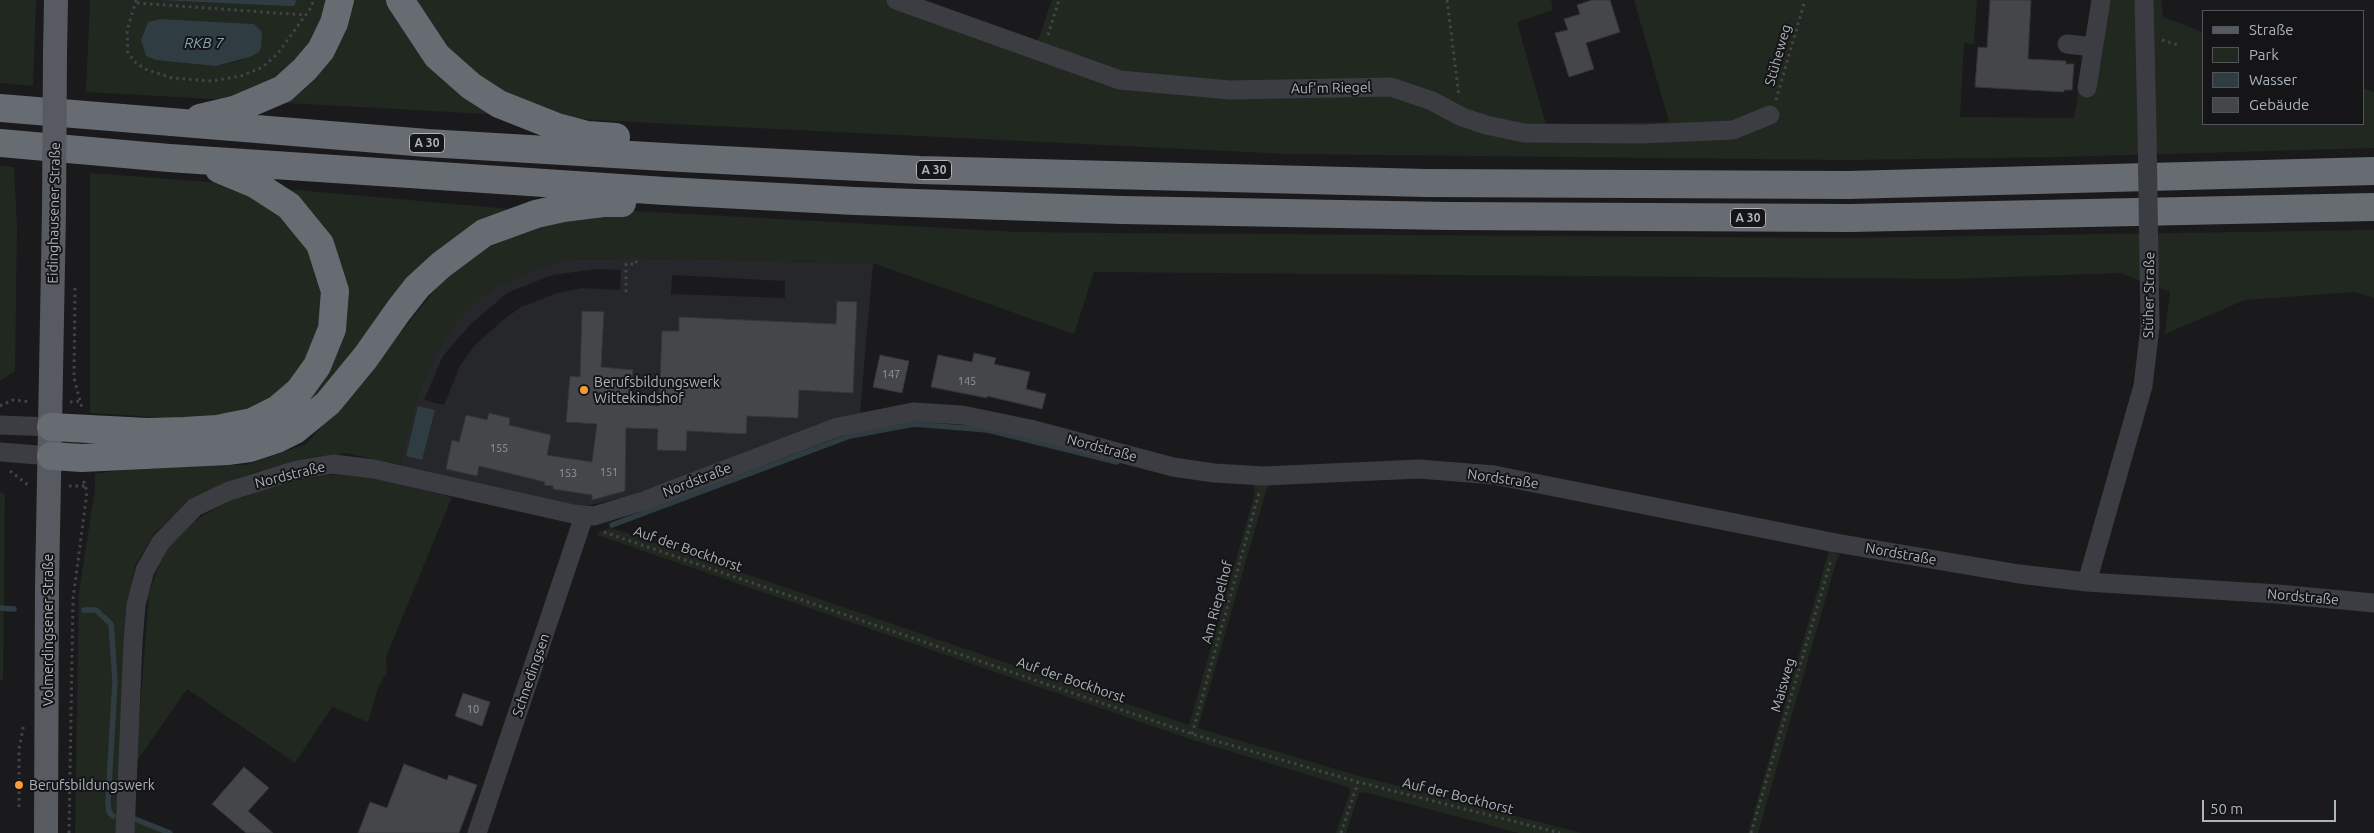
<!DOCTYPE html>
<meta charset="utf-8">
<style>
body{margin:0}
#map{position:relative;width:2374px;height:833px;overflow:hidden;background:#1a1a1d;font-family:Ubuntu,sans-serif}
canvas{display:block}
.legend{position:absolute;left:2202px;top:10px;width:162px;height:115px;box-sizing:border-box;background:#151518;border:1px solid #51555a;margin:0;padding:6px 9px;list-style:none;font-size:15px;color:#acb4bc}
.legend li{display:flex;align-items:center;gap:10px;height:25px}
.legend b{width:25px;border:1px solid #51555a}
.scale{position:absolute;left:2202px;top:800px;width:134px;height:22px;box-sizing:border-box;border:2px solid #acb4bc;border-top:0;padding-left:6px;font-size:15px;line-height:18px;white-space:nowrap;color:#acb4bc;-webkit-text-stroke:4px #151518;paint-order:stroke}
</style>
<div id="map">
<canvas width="2374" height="833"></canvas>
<ul class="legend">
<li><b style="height:6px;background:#575a61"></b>Straße</li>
<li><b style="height:14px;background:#202820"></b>Park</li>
<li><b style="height:14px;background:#2f3c42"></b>Wasser</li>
<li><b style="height:14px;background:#44464a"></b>Gebäude</li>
</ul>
<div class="scale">50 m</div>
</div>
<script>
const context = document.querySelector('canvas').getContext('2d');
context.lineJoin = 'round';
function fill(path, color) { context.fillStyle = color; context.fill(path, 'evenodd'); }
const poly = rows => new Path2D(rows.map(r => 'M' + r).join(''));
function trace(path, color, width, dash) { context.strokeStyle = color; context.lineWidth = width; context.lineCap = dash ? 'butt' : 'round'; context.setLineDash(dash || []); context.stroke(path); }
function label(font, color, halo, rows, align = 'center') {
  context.font = font + ' Ubuntu,sans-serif'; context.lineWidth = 4; context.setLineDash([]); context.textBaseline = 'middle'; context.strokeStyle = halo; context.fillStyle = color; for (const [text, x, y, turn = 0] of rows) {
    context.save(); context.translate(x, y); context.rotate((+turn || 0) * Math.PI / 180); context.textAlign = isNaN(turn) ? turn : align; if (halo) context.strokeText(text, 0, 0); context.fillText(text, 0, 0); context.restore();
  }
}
fill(poly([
 [632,258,873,263,860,413,628,496,582,507,400,465,415,402,425,376,437,351,455,322,475,302,496,286,539,267,567,259],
 [597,269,621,270,620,290,583,288,557,293,521,307,503,320,474,346,460,366,444,405,424,400,443,356,470,325,507,293,552,275],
 [672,275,785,281,785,298,671,294]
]), '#26272a');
fill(poly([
 [0,0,36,0,33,86,0,83],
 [90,0,158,0,286,6,293,6,297,0,916,0,1037,43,1052,0,1551,0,1553,10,1517,22,1546,125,1669,122,1634,0,1977,0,1974,44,1964,43,1960,117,2074,118,2095,0,2161,0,2163,17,2203,32,2203,124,2363,124,2363,88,2374,92,2374,148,2061,157,1848,160,1288,154,632,122,86,92],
 [161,19,254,24,262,32,259,52,242,60,216,66],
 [0,166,14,167,17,227,15,371,0,381],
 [90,173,223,183,284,215,310,249,324,290,322,325,307,360,292,383,255,410,187,419,90,413],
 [286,189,521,210,358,354,288,424,343,333],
 [633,211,1018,232,1115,233,1841,238,2374,230,2374,298,2355,292,2245,300,2165,334,2170,292,2120,273,1952,279,1094,272,1074,334,873,263,632,258,567,259,539,267,496,286,475,302,455,322,437,351,425,376,415,402,400,465,346,453,255,472,191,498,154,534,135,565,128,602,117,833,75,833,79,592,95,489,95,474,168,463,246,465,306,444,376,364,449,272,487,248,531,229,602,213],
 [336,474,362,475,452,497,386,657,387,676,384,677,378,688,368,722,332,707,295,763,187,689,136,762,149,594,157,570,170,545,189,524,234,498,302,479],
 [1253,482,1271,482,1266,491,1198,728,1359,776,1582,833,1519,833,1364,792,1359,793,1346,833,1336,833,1350,792,1348,787,1193,740,597,535,599,532,611,528,1189,725,1255,493],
 [0,492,5,494,3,680,0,681],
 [1825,547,1840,555,1837,559,1758,833,1748,833,1828,554],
 [133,814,146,823,167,833,133,833]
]), '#202820');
fill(poly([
 [158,0,297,0,294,6,286,6],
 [161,19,254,24,262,32,261,47,259,52,250,57,216,66,156,60,146,56,141,40,148,22],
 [418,406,435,410,422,460,406,456]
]), '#2f3c42');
trace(poly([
 [612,525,850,436,914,424,988,430,1117,462],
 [0,608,14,609],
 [84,610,96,610,111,624,115,681,108,802,109,812,113,816],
 [130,817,170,833]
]), '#2f3c42', 5.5);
const building = poly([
 [1592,0,1610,0,1620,32,1586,43,1594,69,1569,77,1555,33,1568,30,1564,19,1580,14,1577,5,1592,0],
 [1990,0,2031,0,2028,59,2066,61,2066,64,2074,64,2072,90,2064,90,2064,92,1975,87,1978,47,1987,48,1990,0],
 [837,301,857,302,853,393,799,390,798,418,747,416,746,434,687,431,686,451,657,450,658,429,626,428,625,491,592,500,592,495,553,489,553,486,544,485,545,482,479,466,477,476,446,469,452,440,459,442,466,415,487,420,489,413,510,418,509,425,551,435,547,455,592,462,597,424,566,422,570,376,580,377,582,311,604,312,601,367,633,370,631,404,659,406,662,331,679,331,679,317,836,324,837,301],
 [974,353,996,358,994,364,1030,372,1026,389,1046,394,1042,409,987,396,987,398,931,387,938,355,972,362,974,353],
 [880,355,909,361,902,393,873,387,880,355],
 [463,693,490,702,482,726,455,716,463,693],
 [404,764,447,780,449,775,477,785,459,833,358,833,370,802,387,808,404,764],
 [244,767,269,788,248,811,273,833,246,833,212,804,244,767]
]);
fill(building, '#44464a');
trace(building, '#343539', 1);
trace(poly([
 [136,0,127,31,128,53,135,62,145,69,172,78,211,81,241,76,263,67,278,53,310,9,314,0],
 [1447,0,1459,96],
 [137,3,305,15],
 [1048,35,1059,0],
 [2162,40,2178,45],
 [1776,100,1805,0],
 [75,288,74,378,82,408],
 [626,292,626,264,636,264,636,262,640,262],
 [70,402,81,401],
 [0,406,13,400,31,402],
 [10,471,28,485],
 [69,486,85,486],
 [604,532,1192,734,1358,782,1560,833],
 [1192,734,1259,493],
 [19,807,19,749,24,723],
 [69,833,73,599,87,492,83,479],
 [1341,833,1358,782],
 [1751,833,1831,560]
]), '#414449', 3, [2.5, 4]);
trace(poly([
 [896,0,1120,80,1230,90,1391,87,1432,101,1462,117,1486,125,1524,133,1641,134,1733,130,1770,115],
 [2144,0,2147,129],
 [2067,44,2093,47],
 [2087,88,2101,0],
 [0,425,51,427],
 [0,452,51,456],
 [2087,582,2143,386,2150,327,2149,265],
 [125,833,133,642,136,605,145,570,161,542,195,507,229,491,297,470,333,464,374,469,573,514,594,516,646,500,838,427,913,412,962,415,1030,429,1173,467,1214,473,1264,476,1419,469,1494,475,1836,543,2019,574,2087,582,2278,594,2374,603],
 [477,833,584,516]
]), '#3b3d42', 19);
trace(poly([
 [55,53,56,0],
 [46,833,47,586,54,212]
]), '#575a61', 24);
trace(poly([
 [400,0,437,56,471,86,499,104,557,127,587,135,616,137],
 [0,108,427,143,682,158,920,170,1188,177,1426,183,1848,185,2374,171],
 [200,118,234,110,283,89,305,69,321,50,334,23,340,0],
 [0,143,169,158,665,191,855,201,1122,210,1448,216,1850,218,2374,207],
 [51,427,147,432,184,431,217,429,252,422,278,409,299,391,317,366,332,329,335,291,320,244,289,206,255,184,219,169],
 [51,456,82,458,227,451,250,448,277,439,295,430,328,403,365,358,399,310,417,287,441,265,484,233,536,214,563,208,603,203,622,203]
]), '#676c73', 28);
trace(poly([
 [2147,129,2149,265]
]), '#3b3d42', 19);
trace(poly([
 [54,212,55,53]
]), '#575a61', 24);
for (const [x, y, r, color] of [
 [584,390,5,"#f99b36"],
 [19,785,5,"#f99b36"]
]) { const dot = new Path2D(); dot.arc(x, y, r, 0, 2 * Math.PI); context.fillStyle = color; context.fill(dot); trace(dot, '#151518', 2); }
label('11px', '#9298a0', null, [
 ["147",891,374],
 ["145",967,381],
 ["155",499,448],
 ["151",609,472],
 ["153",568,473],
 ["10",473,709]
]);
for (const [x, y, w] of [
 [427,143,35],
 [934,170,35],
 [1748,218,35]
]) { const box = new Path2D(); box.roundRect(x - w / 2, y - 9.5, w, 19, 4); context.fillStyle = '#151518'; context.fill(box); trace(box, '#acb4bc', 1); }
label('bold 12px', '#acb4bc', null, [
 ["A 30",427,143],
 ["A 30",934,170],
 ["A 30",1748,218]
]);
label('14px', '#acb4bc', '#151518', [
 ["Stüheweg",1778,55,-74],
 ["Auf'm Riegel",1331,88,-1],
 ["Eidinghausener Straße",54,213,-89],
 ["Stüher Straße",2149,295,-89],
 ["Nordstraße",1102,448,15],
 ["Nordstraße",290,475,-14],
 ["Nordstraße",1503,479,8],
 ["Nordstraße",697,480,-21],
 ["Auf der Bockhorst",688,549,19],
 ["Nordstraße",1901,554,10],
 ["Nordstraße",2303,597,5],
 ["Am Riepelhof",1217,602,-75],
 ["Volmerdingsener Straße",48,630,-90],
 ["Schnedingsen",531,675,-71],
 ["Auf der Bockhorst",1071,680,19],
 ["Maisweg",1783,685,-74],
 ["Auf der Bockhorst",1458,796,14]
]);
label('14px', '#acb4bc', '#151518', [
 ["Berufsbildungswerk",594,382],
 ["Wittekindshof",594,398],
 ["Berufsbildungswerk",29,785]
], 'left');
label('italic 15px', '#83a7b8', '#151518', [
 ["RKB 7",204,43]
]);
</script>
